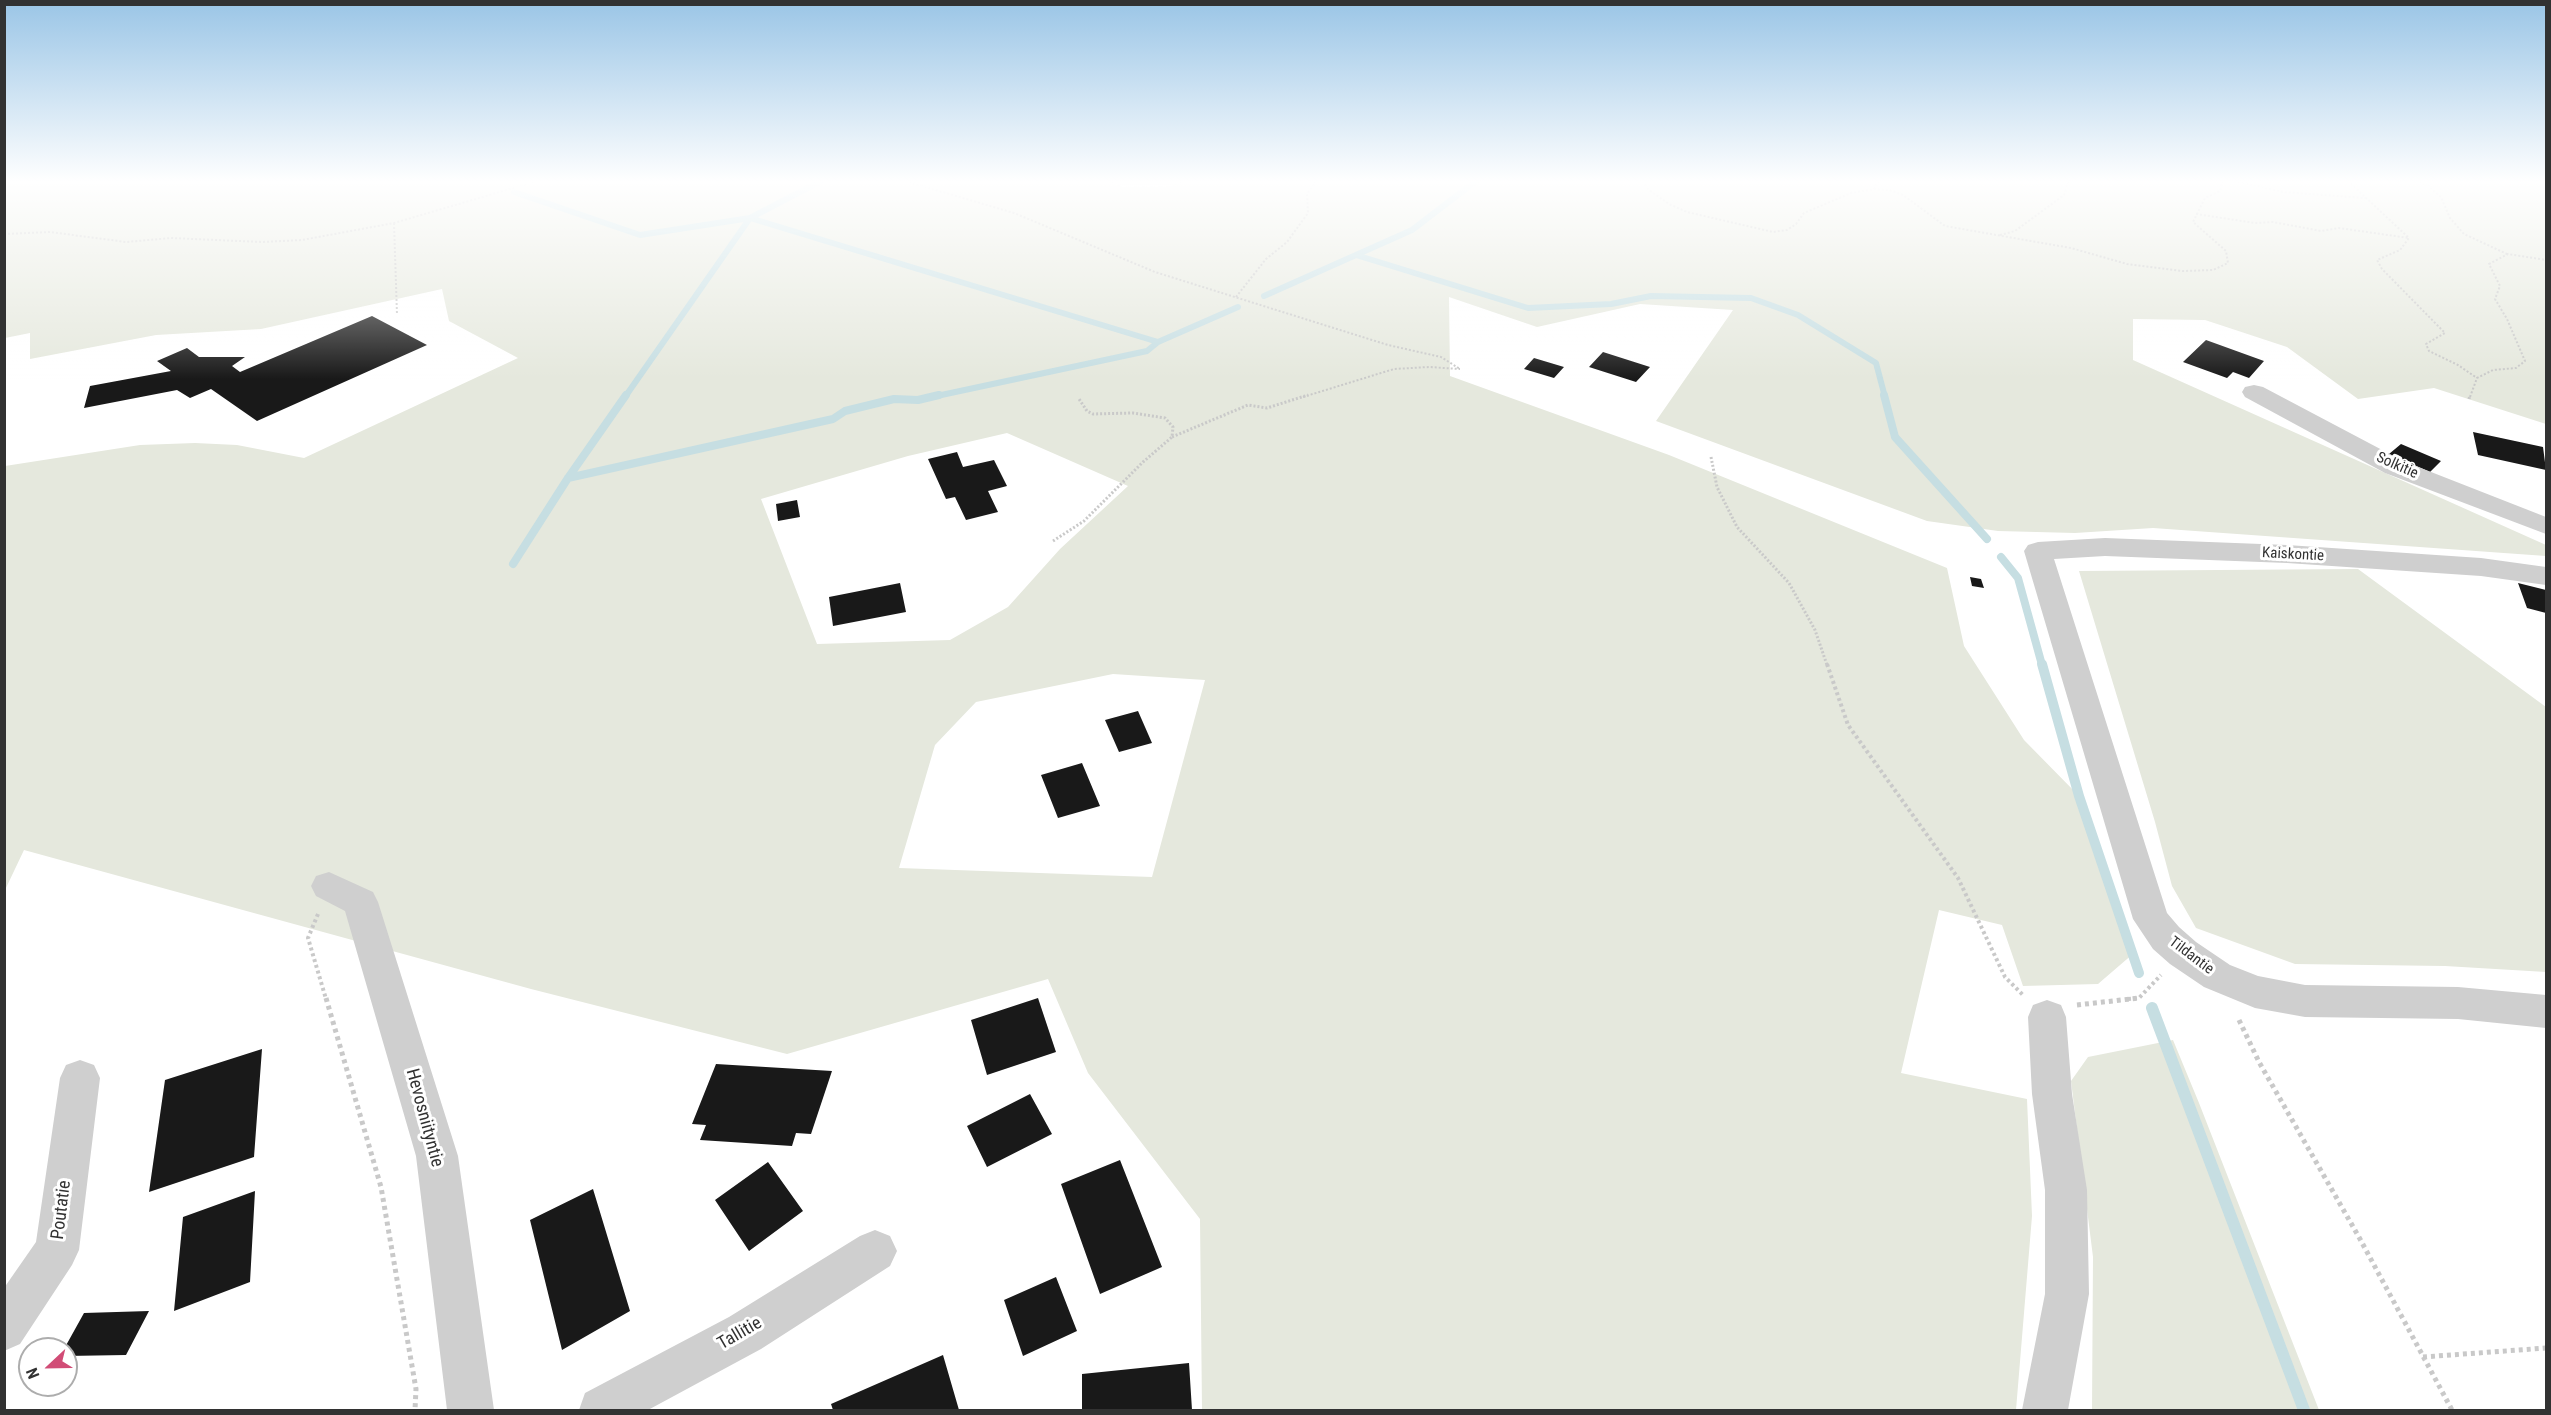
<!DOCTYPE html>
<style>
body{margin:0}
#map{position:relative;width:2551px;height:1415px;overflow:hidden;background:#fff;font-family:"Roboto Condensed",sans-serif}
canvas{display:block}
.frame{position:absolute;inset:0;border:6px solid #323232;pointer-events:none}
.north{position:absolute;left:18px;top:1337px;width:60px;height:60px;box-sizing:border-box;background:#fff;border:2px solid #adadad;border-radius:50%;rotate:248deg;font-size:16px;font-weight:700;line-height:24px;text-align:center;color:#323232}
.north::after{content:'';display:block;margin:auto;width:21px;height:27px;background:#d14c76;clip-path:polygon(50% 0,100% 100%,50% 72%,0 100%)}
</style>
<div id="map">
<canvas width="2551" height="1415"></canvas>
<div class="frame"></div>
<div class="north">N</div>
</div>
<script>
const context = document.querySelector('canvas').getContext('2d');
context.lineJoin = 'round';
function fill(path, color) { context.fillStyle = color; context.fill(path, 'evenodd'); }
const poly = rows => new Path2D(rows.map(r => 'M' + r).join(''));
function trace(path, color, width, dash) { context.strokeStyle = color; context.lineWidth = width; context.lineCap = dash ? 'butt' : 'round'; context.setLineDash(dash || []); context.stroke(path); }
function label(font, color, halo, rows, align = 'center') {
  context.font = font + ' "Roboto Condensed",sans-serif'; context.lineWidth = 6; context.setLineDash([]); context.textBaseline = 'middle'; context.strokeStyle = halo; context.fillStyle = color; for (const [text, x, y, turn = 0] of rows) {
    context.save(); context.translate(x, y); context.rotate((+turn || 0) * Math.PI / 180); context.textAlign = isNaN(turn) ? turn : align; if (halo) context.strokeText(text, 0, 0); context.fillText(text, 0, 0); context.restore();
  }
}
fill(poly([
 [5,181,1109,181,1123,187,1170,186,1184,181,2546,181,2546,424,2434,388,2358,399,2287,347,2205,320,2133,319,2133,360,2546,545,2546,556,2153,528,2075,533,1998,531,1927,521,1656,421,1733,310,1640,304,1537,327,1449,297,1450,376,1669,455,1947,568,1964,646,2024,740,2079,796,2134,953,2098,984,2023,986,2002,925,1939,910,1901,1073,2027,1099,2032,1216,2016,1410,1202,1410,1200,1219,1088,1073,1048,979,787,1054,531,989,24,850,5,890,5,466,140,445,195,443,237,445,304,458,518,358,449,321,442,289,261,329,156,335,30,359,30,333,5,338],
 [1007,433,1128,486,1060,549,1008,607,950,640,817,644,761,499,908,456],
 [1113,674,1205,680,1152,877,899,868,935,745,976,702],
 [2358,569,2546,707,2546,972,2445,966,2295,964,2196,928,2172,886,2155,822,2079,571],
 [2173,1040,2199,1103,2319,1410,2092,1410,2093,1257,2071,1081,2088,1057]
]), '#e5e8dd');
trace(poly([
 [514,192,640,235,750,218,1158,342],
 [1356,255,1528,308,1611,304,1651,296,1751,298,1798,315,1876,363,1885,397],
 [1264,296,1412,230,1476,181],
 [625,397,750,218,821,181],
 [932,397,1147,351,1158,342,1238,307]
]), '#c6dee2', 6);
trace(poly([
 [1884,395,1895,437,1987,539],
 [568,478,833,419,845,411,894,399,918,400,939,395],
 [2001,557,2018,578,2042,665],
 [513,564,568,478,626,395]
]), '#c6dee2', 8);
trace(poly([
 [2042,664,2079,796,2139,973]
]), '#c6dee2', 10);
trace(poly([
 [2152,1008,2304,1410]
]), '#c6dee2', 12);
fill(poly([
 [372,316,427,345,257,421,211,389,190,398,177,390,84,408,90,386,171,371,157,361,187,348,199,357,245,357,232,366,240,372],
 [2206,340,2264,361,2249,378,2233,372,2227,378,2183,362],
 [1603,352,1650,367,1636,382,1589,367],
 [1534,358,1564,367,1554,378,1524,369],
 [2473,432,2543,447,2546,470,2478,455],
 [2401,444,2441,461,2430,472,2389,454],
 [957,452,963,467,994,460,1007,486,988,491,998,512,966,520,955,497,946,499,928,459],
 [797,500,800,517,778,521,776,504],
 [1970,577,1981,579,1984,588,1972,586],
 [900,583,906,612,833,626,829,597],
 [2518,583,2546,590,2546,613,2527,608],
 [1138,711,1152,743,1119,752,1105,720],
 [1082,763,1100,806,1058,818,1041,775],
 [1038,998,1056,1052,987,1075,971,1020],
 [262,1049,254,1157,149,1192,165,1080],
 [716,1064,832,1071,811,1134,796,1133,792,1146,700,1140,706,1125,692,1124],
 [1030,1094,1052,1134,987,1167,967,1126],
 [1120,1160,1162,1267,1100,1294,1061,1184],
 [768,1162,803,1211,749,1251,715,1200],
 [593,1189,630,1311,562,1350,530,1220],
 [255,1191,250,1282,174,1311,183,1217],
 [1056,1277,1077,1331,1023,1356,1004,1300],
 [149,1311,126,1355,66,1356,64,1349,84,1313],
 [943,1355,959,1410,833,1410,831,1404],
 [1189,1363,1192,1410,1082,1410,1082,1374]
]), '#191919');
trace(poly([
 [905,181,1014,213,1155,272,1388,345,1441,357,1460,369],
 [1643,181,1649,190,1669,204,1687,212,1773,232,1787,230,1796,224,1804,213,1851,193,1874,189,1889,190,1903,195,1945,226,2071,248,2127,264,2183,271,2213,270,2228,263,2226,251,2193,222,2205,198,2220,191,2223,181],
 [2234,181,2283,192,2365,198],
 [2348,181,2409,238,2400,250,2377,260,2382,269,2445,333,2426,344,2429,351,2458,365,2477,378],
 [2416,181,2427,185,2441,197,2450,218,2464,234,2507,254],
 [1874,189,1875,185,1881,181],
 [2196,214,2255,223,2273,222,2321,231,2339,228,2409,238],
 [394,223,397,315],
 [4,234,50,232,126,242,171,238,262,242,302,240,394,223,537,181],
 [2000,235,2015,231,2064,195,2069,181],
 [1236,297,1266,259,1287,242,1308,213,1307,194,1316,181],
 [1303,397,1394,369,1429,367,1460,369],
 [2470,397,2477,378,2493,370,2516,368,2525,361,2507,319,2495,299,2500,286,2489,264,2508,254,2546,260]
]), '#c9c9c9', 2, [2, 2]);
trace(poly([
 [2469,399,2470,395],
 [1172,437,1248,405,1267,408,1308,395],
 [1711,457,1717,487,1737,527,1789,583,1815,630,1827,665],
 [1053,541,1084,521,1143,462,1172,437,1173,427,1165,418,1133,413,1093,414,1087,411,1079,399]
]), '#c9c9c9', 3, [2, 2]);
trace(poly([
 [1827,664,1848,725,1958,878,2005,977,2023,995],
 [318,914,308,938,326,999],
 [2128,999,2139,998,2161,975]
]), '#c9c9c9', 4, [3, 3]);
trace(poly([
 [326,998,381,1187,416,1389,415,1410],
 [2077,1005,2139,998],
 [2239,1020,2259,1062,2360,1239,2452,1410],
 [2423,1357,2546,1348]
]), '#c9c9c9', 5, [4, 4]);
fill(poly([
 [2254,385,2263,387,2403,461,2546,517,2546,534,2385,473,2245,397,2242,392,2245,387,2254,385],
 [2105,538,2287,545,2481,558,2546,567,2546,585,2481,576,2287,563,2105,556,2054,559,2167,913,2179,927,2196,942,2230,965,2258,976,2305,985,2458,987,2546,995,2546,1028,2458,1019,2305,1017,2255,1008,2204,987,2170,964,2153,949,2133,919,2024,551,2028,545,2038,542,2105,538],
 [329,872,373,892,378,902,458,1156,494,1410,447,1410,416,1156,345,911,316,896,311,886,316,876,329,872],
 [2047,1000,2061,1005,2066,1017,2072,1094,2087,1190,2089,1294,2068,1410,2022,1410,2045,1294,2045,1190,2032,1094,2028,1017,2033,1005,2047,1000],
 [80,1060,94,1065,100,1078,79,1250,72,1265,20,1344,4,1351,4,1288,36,1242,60,1078,66,1065,80,1060],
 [875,1230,890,1236,897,1251,890,1266,761,1349,648,1410,579,1410,585,1393,729,1317,860,1236,875,1230]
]), '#cfcfcf');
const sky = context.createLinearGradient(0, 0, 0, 379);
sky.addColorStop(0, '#9ac5e6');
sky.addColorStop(0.48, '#fff');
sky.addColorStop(1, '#ffffff00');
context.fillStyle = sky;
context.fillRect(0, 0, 2551, 379);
label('15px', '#323232', '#fff', [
 ["Solkitie",2397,466,24],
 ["Kaiskontie",2293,555,3],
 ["Tildantie",2191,956,37]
]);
label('18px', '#323232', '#fff', [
 ["Hevosniityntie",424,1118,75],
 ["Poutatie",62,1210,-83],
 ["Tallitie",740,1334,-30]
]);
</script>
